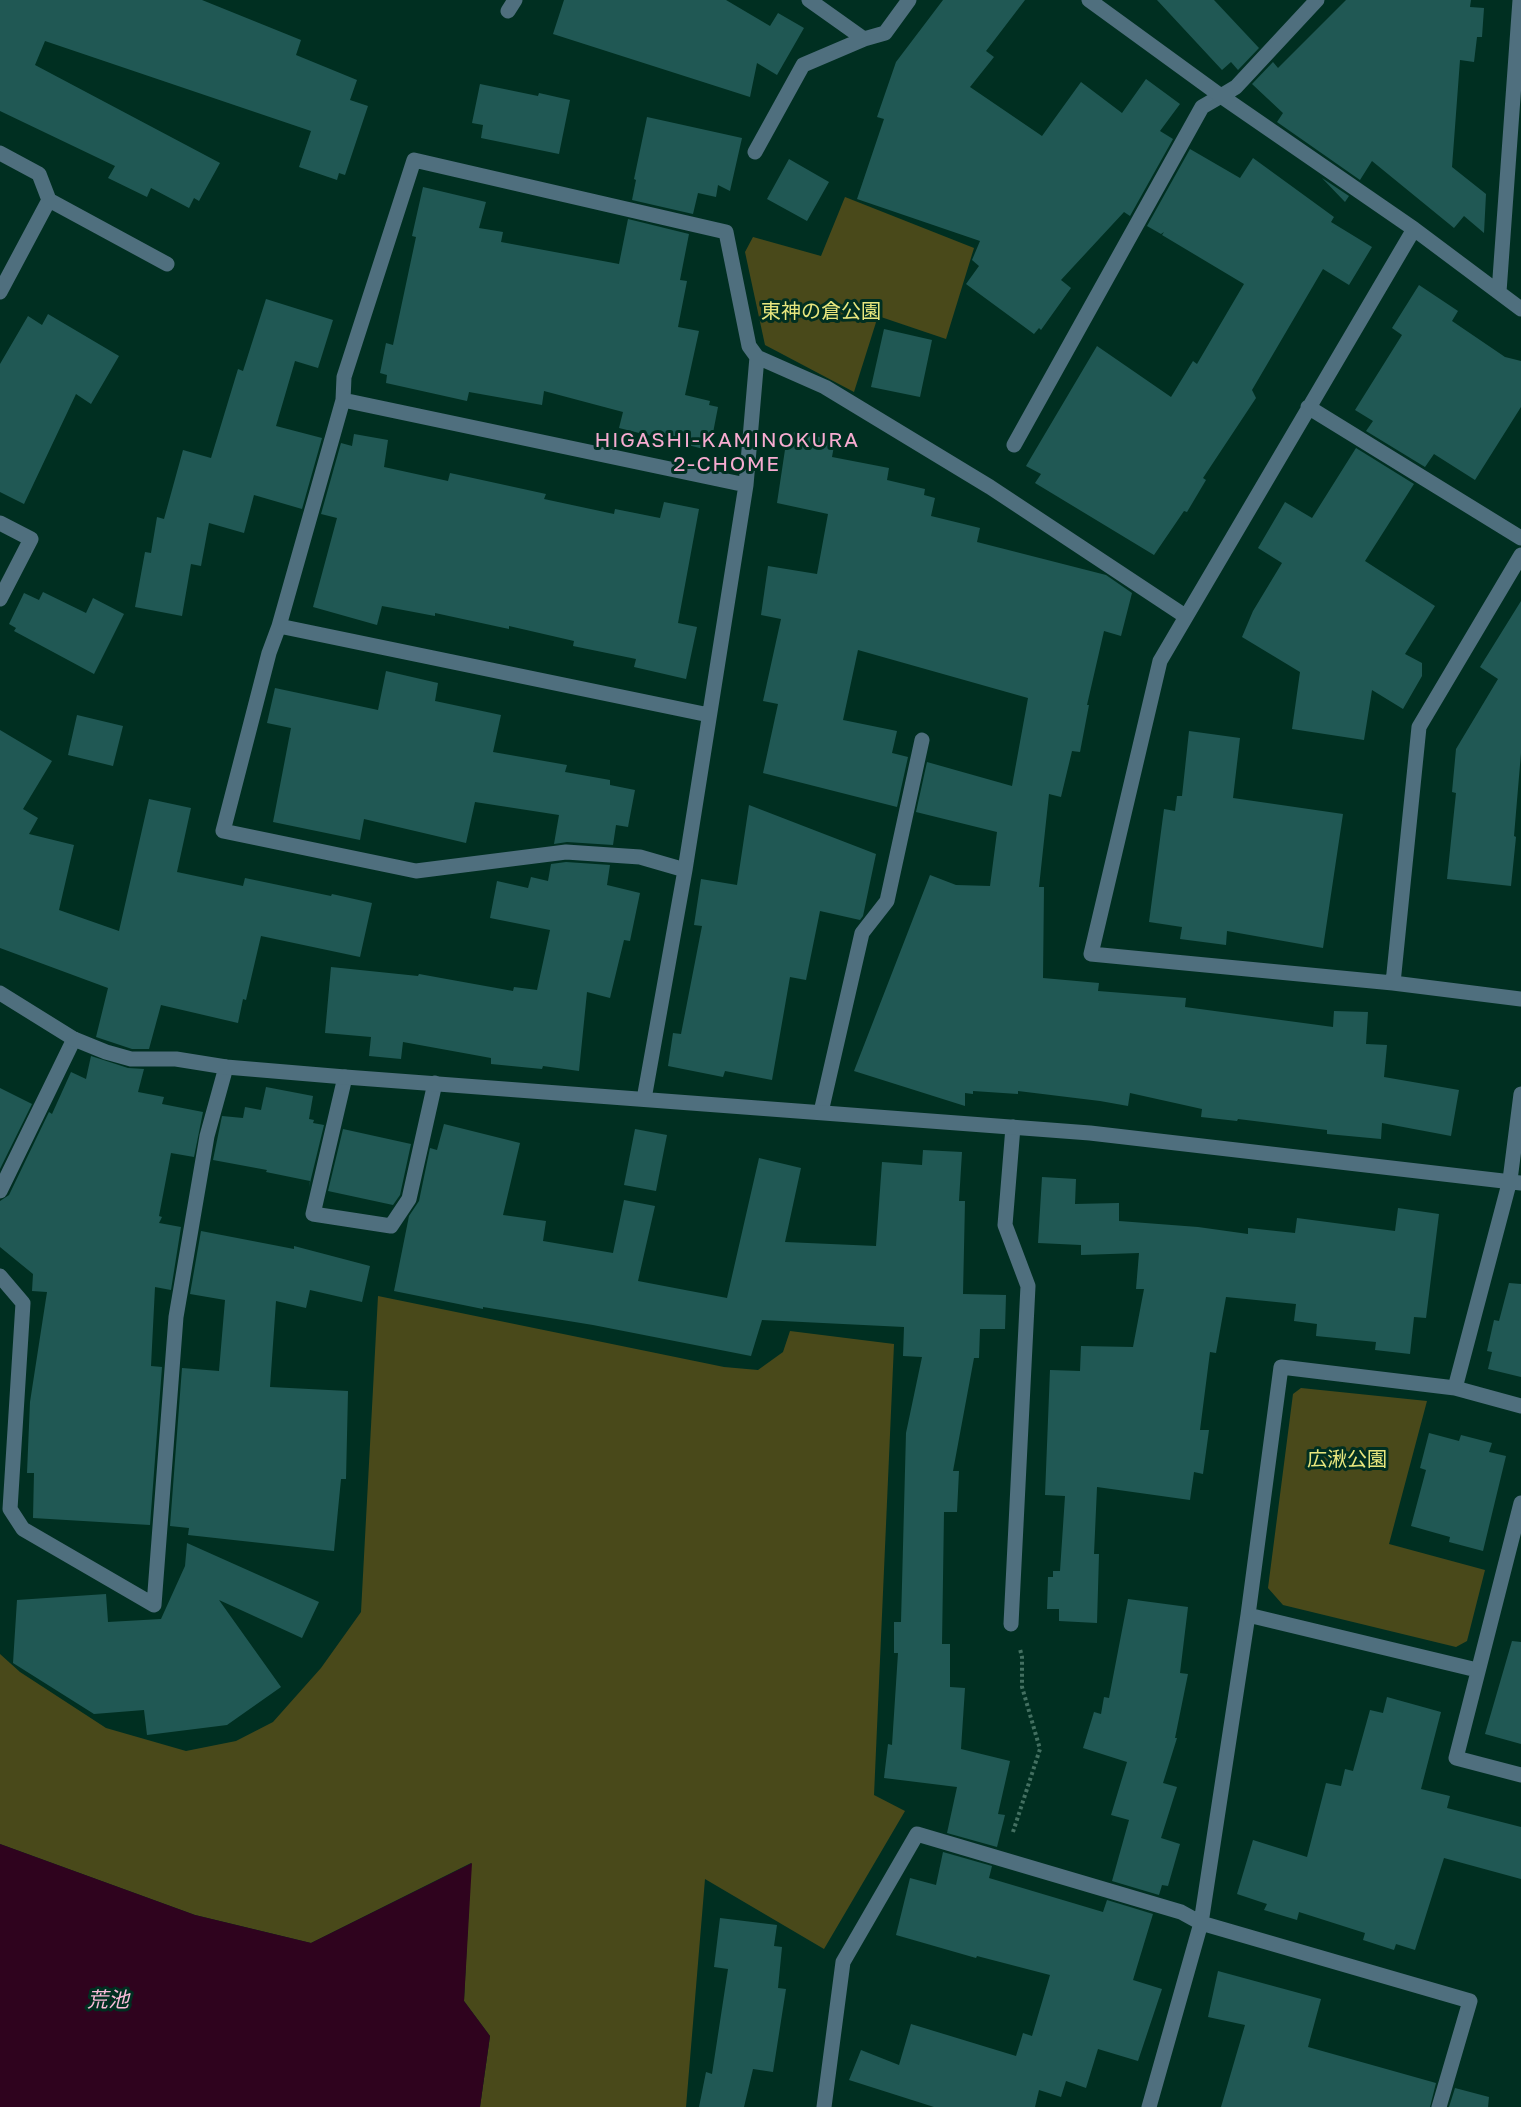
<!DOCTYPE html>
<meta charset="utf-8">
<style>
body{margin:0}
canvas{display:block;background:#002f21}
</style>
<canvas width="1521" height="2107"></canvas>
<script>
const context = document.querySelector('canvas').getContext('2d');
context.lineJoin = 'round';
function fill(path, color) { context.fillStyle = color; context.fill(path, 'evenodd'); }
const poly = rows => new Path2D(rows.map(r => 'M' + r).join(''));
function trace(path, color, width, dash) { context.strokeStyle = color; context.lineWidth = width; context.lineCap = dash ? 'butt' : 'round'; context.setLineDash(dash || []); context.stroke(path); }
function label(font, color, halo, rows, align = 'center') {
  context.font = font + ' "Golos Text","Noto Sans JP",sans-serif'; context.lineWidth = 6; context.setLineDash([]); context.textBaseline = 'middle'; context.strokeStyle = halo; context.fillStyle = color; for (const [text, x, y, turn = 0] of rows) {
    context.save(); context.translate(x, y); context.rotate((+turn || 0) * Math.PI / 180); context.textAlign = isNaN(turn) ? turn : align; if (halo) context.strokeText(text, 0, 0); context.fillText(text, 0, 0); context.restore();
  }
}
fill(poly([
 [845,197,974,248,946,339,878,316,854,392,765,345,745,252,753,237,821,256],
 [378,1296,724,1367,758,1370,783,1352,790,1331,894,1344,874,1795,905,1811,824,1949,705,1879,686,2107,480,2107,490,2036,464,2001,471,1863,311,1943,195,1915,0,1844,0,1654,20,1672,106,1728,186,1751,236,1741,273,1722,321,1668,361,1612],
 [1301,1388,1427,1401,1389,1544,1485,1570,1467,1641,1456,1647,1283,1605,1268,1588,1293,1394]
]), '#49491a');
fill(poly([
 [0,1844,195,1915,311,1943,472,1863,464,2001,490,2036,480,2107,0,2107]
]), '#2f031e');
fill(poly([
 [0,0,202,0,301,40,296,55,357,80,350,100,368,106,345,175,339,173,337,180,299,167,311,131,45,41,35,65,220,163,199,201,194,198,189,208,151,188,147,197,108,178,115,166,0,111],
 [564,0,726,0,770,26,778,13,804,28,777,75,757,63,750,97,553,34],
 [943,0,1025,0,986,51,994,57,970,87,1042,136,1081,82,1122,113,1146,79,1180,104,1160,131,1173,139,1130,216,1124,212,1061,280,1071,288,1041,330,1039,328,1034,334,966,284,979,266,972,260,980,241,857,199,884,119,877,117,896,62],
 [1157,0,1214,0,1259,48,1238,70,1231,62,1222,70],
 [1346,0,1471,0,1470,7,1484,8,1482,37,1477,37,1474,62,1460,60,1452,167,1486,194,1484,233,1464,216,1454,228,1372,161,1360,180,1277,122,1283,113,1252,84,1273,62,1278,68],
 [480,84,538,96,539,93,570,100,559,154,481,138,483,125,472,123],
 [647,117,742,138,730,191,718,185,716,197,698,193,693,214,632,200,636,180,634,179],
 [1190,149,1240,178,1253,158,1334,217,1331,222,1372,247,1349,285,1323,269,1252,390,1256,398,1203,478,1206,480,1187,512,1184,511,1154,555,1035,483,1041,474,1026,466,1097,346,1171,397,1193,361,1197,364,1244,284,1162,235,1164,232,1161,234,1147,226],
 [789,159,829,182,807,221,767,199],
 [1322,178,1349,196,1345,202],
 [423,187,486,202,479,228,503,232,501,242,619,264,628,219,689,234,680,280,687,281,678,327,699,331,685,395,710,401,709,405,718,407,712,438,707,437,704,449,619,428,623,412,544,391,542,405,469,392,467,401,386,383,387,375,380,373,386,343,393,345,416,237,412,236],
 [1419,285,1458,311,1452,321,1505,357,1521,361,1521,407,1475,480,1434,454,1425,467,1366,431,1373,421,1355,410,1402,335,1392,328],
 [266,299,333,320,318,368,295,361,276,426,322,438,302,509,254,495,244,533,209,523,201,566,191,564,182,616,135,607,145,552,151,553,157,517,164,519,183,450,211,458,238,369,243,371],
 [48,314,119,356,91,404,76,394,24,504,0,492,0,364,28,316,42,325],
 [884,329,932,340,920,397,871,387],
 [794,432,835,440,832,457,889,468,887,480,925,489,924,495,935,498,931,516,980,528,977,542,1106,575,1132,593,1121,636,1104,631,1087,705,1089,705,1080,752,1072,751,1061,797,1049,794,1039,887,1044,887,1043,978,1099,983,1098,991,1186,998,1185,1007,1333,1027,1334,1011,1368,1012,1366,1044,1387,1045,1384,1077,1459,1090,1451,1136,1382,1123,1381,1139,1327,1134,1327,1130,1238,1119,1237,1121,1201,1117,1202,1109,1130,1093,1128,1106,1100,1101,1018,1091,1018,1094,973,1091,973,1094,965,1093,965,1106,854,1071,930,875,956,885,990,886,997,832,916,812,927,762,1012,786,1028,698,858,650,843,720,897,731,892,753,908,757,897,807,763,773,778,704,763,701,781,619,761,615,768,566,817,574,828,514,777,503,786,443,792,444],
 [354,434,388,440,384,467,448,481,450,473,546,494,544,499,614,514,615,509,660,518,664,502,699,509,678,623,697,627,686,679,634,667,636,659,573,646,574,641,509,626,509,629,435,613,435,616,382,606,377,625,313,607,337,518,321,514,341,443,352,446],
 [1356,448,1414,484,1365,561,1435,606,1405,654,1422,663,1422,676,1403,709,1372,690,1364,740,1292,729,1300,672,1242,637,1253,611,1282,563,1258,548,1285,502,1312,518],
 [43,592,86,613,93,598,124,614,94,674,14,631,16,628,9,624,24,593,39,600],
 [1521,601,1521,753,1514,836,1516,837,1511,886,1447,879,1456,793,1452,792,1456,749,1498,679,1480,667],
 [386,671,438,683,435,701,501,715,493,752,567,765,565,772,610,780,610,785,635,790,628,827,616,825,613,845,567,842,554,844,559,815,475,802,466,843,364,819,360,840,273,822,291,728,267,723,275,688,378,710],
 [77,715,123,726,113,766,68,755],
 [0,730,52,761,23,809,38,818,29,834,74,845,59,910,119,931,149,799,191,808,177,872,243,886,245,878,331,896,332,894,372,903,360,957,261,936,246,1000,243,999,238,1023,161,1005,149,1049,132,1049,96,1037,108,988,0,948],
 [1189,731,1240,738,1233,798,1343,814,1323,948,1227,931,1226,945,1180,939,1182,927,1149,922,1164,809,1175,811,1177,796,1182,796],
 [749,805,876,854,863,916,860,920,820,911,806,980,790,977,772,1080,725,1071,723,1077,668,1066,673,1033,681,1034,702,926,694,925,701,879,737,885],
 [566,862,610,865,607,885,640,893,630,941,624,940,610,998,587,992,579,1071,543,1066,542,1069,491,1064,491,1058,403,1042,401,1059,369,1056,371,1037,325,1033,331,967,418,976,419,974,513,991,514,987,537,990,550,930,490,918,497,881,528,888,531,877,548,881,551,864],
 [91,1056,128,1068,144,1069,138,1092,164,1097,162,1104,203,1112,194,1157,171,1153,159,1216,162,1217,159,1223,181,1227,171,1290,155,1287,151,1366,162,1367,150,1525,33,1518,34,1473,27,1473,30,1402,47,1292,32,1291,33,1274,0,1247,0,1201,9,1195,49,1112,52,1114,71,1072,86,1079],
 [266,1087,313,1096,309,1119,314,1120,313,1123,324,1125,309,1187,310,1181,266,1172,267,1170,213,1160,222,1116,243,1118,245,1107,261,1110],
 [0,1088,32,1104,0,1169],
 [444,1124,520,1143,503,1215,546,1221,543,1241,613,1253,624,1200,655,1206,638,1281,727,1298,759,1158,801,1168,785,1242,876,1246,882,1162,922,1165,923,1150,962,1152,959,1201,965,1201,963,1294,1006,1295,1005,1329,980,1329,979,1358,974,1358,953,1471,959,1471,957,1512,944,1512,942,1644,950,1644,950,1687,965,1688,961,1749,1010,1761,998,1814,1005,1815,997,1847,947,1833,957,1787,884,1778,888,1744,892,1745,898,1653,894,1653,894,1622,901,1622,906,1433,922,1357,903,1356,904,1327,762,1320,751,1356,593,1325,483,1307,483,1309,394,1291,409,1216,419,1201,430,1148,437,1150],
 [343,1129,411,1144,400,1195,393,1205,328,1191],
 [635,1129,667,1135,656,1191,624,1185],
 [1042,1177,1076,1179,1075,1204,1119,1203,1119,1221,1198,1227,1248,1234,1248,1228,1295,1233,1297,1218,1395,1231,1398,1208,1439,1214,1426,1318,1414,1317,1410,1354,1375,1350,1376,1342,1316,1336,1317,1324,1294,1321,1296,1304,1226,1297,1216,1353,1210,1352,1200,1430,1209,1430,1203,1474,1194,1472,1190,1500,1097,1487,1094,1554,1099,1554,1097,1623,1059,1621,1059,1609,1047,1609,1048,1577,1053,1577,1053,1571,1060,1571,1065,1496,1045,1495,1050,1370,1080,1371,1081,1346,1133,1347,1144,1289,1136,1289,1139,1253,1081,1255,1081,1245,1038,1243],
 [201,1231,294,1249,294,1246,370,1266,362,1302,310,1290,306,1308,276,1301,270,1387,348,1391,346,1479,341,1479,334,1551,188,1535,189,1528,170,1526,182,1368,219,1371,225,1300,190,1294],
 [1509,1283,1521,1284,1521,1377,1488,1369,1492,1352,1487,1351,1494,1320,1499,1321],
 [1429,1433,1459,1441,1461,1435,1492,1443,1489,1452,1506,1456,1483,1551,1449,1542,1450,1537,1411,1526,1426,1470,1420,1468],
 [187,1543,319,1602,302,1638,219,1600,281,1687,227,1725,147,1735,144,1710,94,1714,13,1663,17,1600,106,1594,108,1622,161,1619,185,1566],
 [1128,1599,1188,1607,1180,1673,1188,1674,1175,1738,1177,1738,1163,1783,1177,1787,1161,1838,1180,1844,1168,1886,1162,1885,1159,1895,1112,1881,1129,1820,1111,1815,1127,1762,1083,1748,1094,1712,1101,1714,1104,1697,1109,1698],
 [1512,1641,1521,1642,1521,1744,1485,1734],
 [1387,1697,1441,1712,1421,1789,1450,1796,1447,1808,1521,1827,1521,1879,1444,1858,1415,1950,1396,1944,1394,1950,1363,1940,1365,1933,1299,1912,1297,1920,1264,1910,1267,1904,1237,1894,1253,1840,1307,1857,1326,1783,1341,1786,1345,1769,1353,1771,1370,1710,1383,1713],
 [943,1852,992,1866,989,1878,1103,1912,1107,1900,1153,1914,1133,1980,1162,1989,1138,2061,1098,2049,1086,2088,1066,2081,1061,2097,1039,2090,1035,2107,934,2107,849,2080,861,2050,899,2065,911,2024,1016,2056,1023,2033,1032,2036,1050,1975,977,1956,976,1958,896,1935,910,1878,936,1885],
 [720,1918,777,1925,774,1946,782,1947,778,1988,786,1989,773,2072,753,2069,744,2107,699,2107,706,2072,712,2074,728,1969,714,1967],
 [1218,1971,1321,1999,1308,2047,1436,2083,1430,2107,1221,2107,1245,2025,1208,2017],
 [1455,2088,1489,2097,1488,2107,1449,2107]
]), '#205854');
trace(poly([
 [1013,1832,1040,1749,1022,1687,1022,1657,1020,1649]
]), '#437061', 4, [3, 3]);
trace(poly([
 [809,0,864,39],
 [508,11,515,0],
 [755,152,803,65,864,39,885,33,909,0],
 [1014,445,1202,107,1221,96],
 [345,1077,313,1214,391,1226,409,1199,435,1083],
 [821,1112,862,933,887,901,922,740],
 [0,1191,74,1039],
 [0,1276,23,1303,10,1509,23,1529,154,1605,176,1317,207,1136,226,1067],
 [1011,1624,1028,1286,1005,1225,1013,1127]
]), '#4f6f7e', 15);
trace(poly([
 [1089,0,1221,96,1414,229,1521,309],
 [1221,96,1236,87,1317,0],
 [0,153,39,174,49,200,0,292],
 [49,200,167,264],
 [1414,229,1160,661,1091,954,1393,983,1521,999],
 [1499,292,1520,0],
 [343,400,344,377,414,160,726,232,749,346,757,357],
 [1308,407,1521,538],
 [0,523,31,539,0,599],
 [279,626,269,653,223,831,416,871,566,852,640,857,685,870],
 [709,715,279,626,343,400,746,485],
 [1393,983,1419,727,1521,555],
 [0,993,74,1039,106,1052,131,1059,176,1059,226,1067,345,1077,1090,1133,1521,1183],
 [644,1099,685,870,746,485,757,357,825,387,990,487,1185,616],
 [1455,1388,1521,1406],
 [1521,1503,1456,1758,1521,1775],
 [1248,1615,1477,1670],
 [824,2107,843,1962,917,1834,1181,1912,1201,1923,1470,2001,1439,2107],
 [1149,2107,1201,1923,1248,1615,1281,1367,1455,1388,1510,1180,1521,1094]
]), '#4f6f7e', 15);
label('20px', '#e8e77e', '#002f21', [
 ["東神の倉公園",821,312],
 ["広湫公園",1347,1460]
]);
context.letterSpacing = '1.5px';
label('21px', '#f7acd1', '#002f21', [
 ["HIGASHI-KAMINOKURA",727,440],
 ["2-CHOME",727,464]
]);
context.letterSpacing = '0px';
label('italic 21px', '#f7bcd9', '#002f21', [
 ["荒池",108,2000]
]);
</script>
